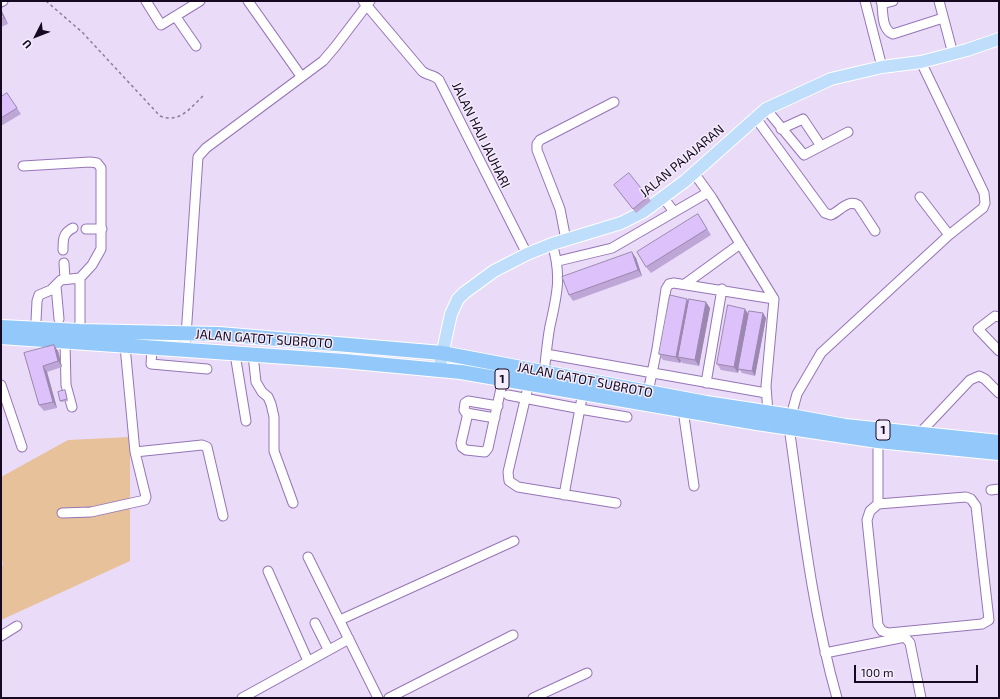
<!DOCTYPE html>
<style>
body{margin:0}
#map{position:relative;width:1000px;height:699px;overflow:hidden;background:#eadcf9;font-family:"Exo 2",sans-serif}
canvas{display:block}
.frame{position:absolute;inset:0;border:2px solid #150820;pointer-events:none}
.north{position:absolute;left:16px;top:16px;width:40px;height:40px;-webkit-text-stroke:3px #f4edfb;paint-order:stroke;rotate:228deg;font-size:11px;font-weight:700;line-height:16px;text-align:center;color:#150820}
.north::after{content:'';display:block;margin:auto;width:14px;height:18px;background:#150820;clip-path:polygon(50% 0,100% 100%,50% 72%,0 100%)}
.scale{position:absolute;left:854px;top:665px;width:124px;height:18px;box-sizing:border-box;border:2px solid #150820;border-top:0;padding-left:5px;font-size:12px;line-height:14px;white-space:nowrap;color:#150820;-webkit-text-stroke:3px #f4edfb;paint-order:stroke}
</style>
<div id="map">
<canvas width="1000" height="699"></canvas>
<div class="frame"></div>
<div class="north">U</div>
<div class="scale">100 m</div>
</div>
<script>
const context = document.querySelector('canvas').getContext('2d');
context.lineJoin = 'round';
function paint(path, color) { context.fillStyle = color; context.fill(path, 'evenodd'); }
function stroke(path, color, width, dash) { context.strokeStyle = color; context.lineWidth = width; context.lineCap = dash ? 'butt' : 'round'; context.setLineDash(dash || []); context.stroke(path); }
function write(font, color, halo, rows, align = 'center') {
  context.font = font + ' "Exo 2",sans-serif'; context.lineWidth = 3; context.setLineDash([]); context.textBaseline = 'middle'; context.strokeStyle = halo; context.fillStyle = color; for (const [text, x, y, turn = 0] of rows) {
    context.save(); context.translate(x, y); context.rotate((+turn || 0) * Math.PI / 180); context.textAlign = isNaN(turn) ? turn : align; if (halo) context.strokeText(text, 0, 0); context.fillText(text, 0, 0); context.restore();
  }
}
paint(new Path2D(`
 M130,437v124l-129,59v-54l2,-1 -2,-14v-74l67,-37z`), '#e7c19a');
const minor = new Path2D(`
 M146,1l15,24 39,-24
 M248,1l53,75
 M363,1l59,70c5,5 12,3 17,9l88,174
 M865,1l17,66
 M881,1l1,3 11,-3
 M939,1l14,53
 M1,2l2,-1
 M882,4c1,10 0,26 11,30l50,-16
 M176,17l20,29
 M766,109l38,46 44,-23
 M755,117l70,96 6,2c9,-4 17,-16 27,-10l17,26
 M781,129l22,-10 18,27
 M23,166l67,-4 7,1 4,5v81l-9,16 -12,13v53
 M694,173l18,25 62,101 -8,87 2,27
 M663,197l11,15
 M920,197l29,38
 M86,229h16
 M566,240l-6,-31 -23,-59v-6l3,-4 74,-38
 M63,250c0,-11 0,-17 10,-22
 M558,261l54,-13 95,-55
 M64,263l1,16
 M685,284l55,-40
 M56,286l3,33
 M999,317l-4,-1 -17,13 21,22
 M36,321l1,-20 2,-6 12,-5 10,-10 19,-2
 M65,342l1,43 6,22
 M125,346l10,106 67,-7 5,2 16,69
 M152,348l-1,16 56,5
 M185,351l13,-194 8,-9 117,-87 12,-14 35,-46
 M235,354l11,67
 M546,354l220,39
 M253,355l3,27 6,10 6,5 3,7 3,13v34l19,52
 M544,373c2,-16 3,-31 6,-47 7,-31 12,-51 2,-82
 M529,383l-21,89 1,9 9,6 98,16
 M706,383l16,-94
 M1,385l21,62
 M648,392l9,-43 9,-60 3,-5 5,-1 100,16
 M508,395l68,13
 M580,409l47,8
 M683,410l11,76
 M468,413l-7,30 1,4 4,3 19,2 3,-4 15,-69
 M791,416l6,-22 24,-41 128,-118 34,-27 2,-5 -1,-10 -63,-131
 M495,418l-29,-5 -2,-3 1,-7 3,-2 30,5
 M789,427c13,91 23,183 48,271
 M919,434l51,-54 9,-4 6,3 14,14
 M991,490l8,-1
 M564,495l19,-103
 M966,497l5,2 5,7 13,114 -7,4 -93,9 -7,-2 -4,-6 -11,-105 3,-9 8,-7z
 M878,504v-63
 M62,513l29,-1 54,-12 1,-3 -11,-45
 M308,557l70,141
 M268,571l40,90
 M340,620l174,-79
 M315,623l13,26
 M1,636l16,-10
 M825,653l80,-16 5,6 11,55
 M242,698l107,-59
 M389,698l124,-63
 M533,698l54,-25`);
const major = new Path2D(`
 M439,369l12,-55 7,-15 6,-6 30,-22 33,-17 25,-10 69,-21 22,-11 42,-31 81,-72 65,-30 51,-12 39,-5 46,-12 32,-11`);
const highway = new Path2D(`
 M1,327l79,4 139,3 223,19 264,50 85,13 54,10 154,16
 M1,337l343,24 117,11 296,51 121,18 121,12`);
stroke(minor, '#9674b6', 11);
stroke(major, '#fff', 14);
stroke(highway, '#fff', 16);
stroke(new Path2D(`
 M46,1l36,31 78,84c20,8 31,-9 45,-22`), '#8a7d97', 1.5, [3, 3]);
stroke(minor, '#fff', 9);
stroke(major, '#bedefc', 12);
stroke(highway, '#93c8fa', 14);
paint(new Path2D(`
 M1,10l7,14 -7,3z
 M7,93l14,21 -20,12v-29z
 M614,185l34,12 3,4 -15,12z
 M698,214l13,21 -60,38 -5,-6z
 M636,258l6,18 -69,25 -4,-6z
 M689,301l21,7 -11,58 -17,-3 -1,-2 -1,2 -17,-3 -4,-6z
 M763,313l3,5 -11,58 -13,-3 -3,-4 -1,4 -17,-3 -4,-6 32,-50z
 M58,351l4,16 -15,5 10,36 -13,3 -5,-6 -15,-52z
 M65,390l1,2 2,9 -7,1 -1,-1z`), '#bea6d7');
paint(new Path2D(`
 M1,10l1,1 6,13 -4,-6 -3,-6z
 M632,252l4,6 6,18 -4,-6z
 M687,299l4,6 -13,52 3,4 -1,2 -4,-6z
 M706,302l4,6 -11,58 -4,-6z
 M745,309l4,6 -11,58 -4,-6z
 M763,313l3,5 -11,58 -3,-5z
 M54,345l4,6 4,16 -4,-6z
 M43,366l4,6 10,36 -4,-6z`), '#9b87af');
const building = new Path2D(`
 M1,12l3,6 -3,1z
 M7,93l10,15 -16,10v-21z
 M629,173l19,24 -15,12 -19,-24z
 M698,214l9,15 -61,38 -9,-15z
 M632,252l6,18 -69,25 -7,-18z
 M670,295l17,4 -11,58 -17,-3z
 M689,299l17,3 -11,58 -17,-3z
 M728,305l17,4 -11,58 -17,-3z
 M749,311l14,2 -11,58 -14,-2z
 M54,345l4,16 -15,5 10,36 -14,3 -15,-52z
 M65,390l2,9 -7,2 -2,-9z`);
paint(building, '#ddc1fa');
stroke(building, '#9b87af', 1);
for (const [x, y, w] of [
 [502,379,14],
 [883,430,14]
]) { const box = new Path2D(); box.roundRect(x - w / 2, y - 10, w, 20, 3); context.fillStyle = '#f4edfb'; context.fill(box); stroke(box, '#150820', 1); }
write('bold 12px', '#150820', null, [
 ["1",502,379],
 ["1",883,430]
]);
write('13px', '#150820', '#f4edfb', [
 ["JALAN HAJI JAUHARI",481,135,64],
 ["JALAN PAJAJARAN",682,161,-40],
 ["JALAN GATOT SUBROTO",264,339,4],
 ["JALAN GATOT SUBROTO",585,380,11]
]);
</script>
